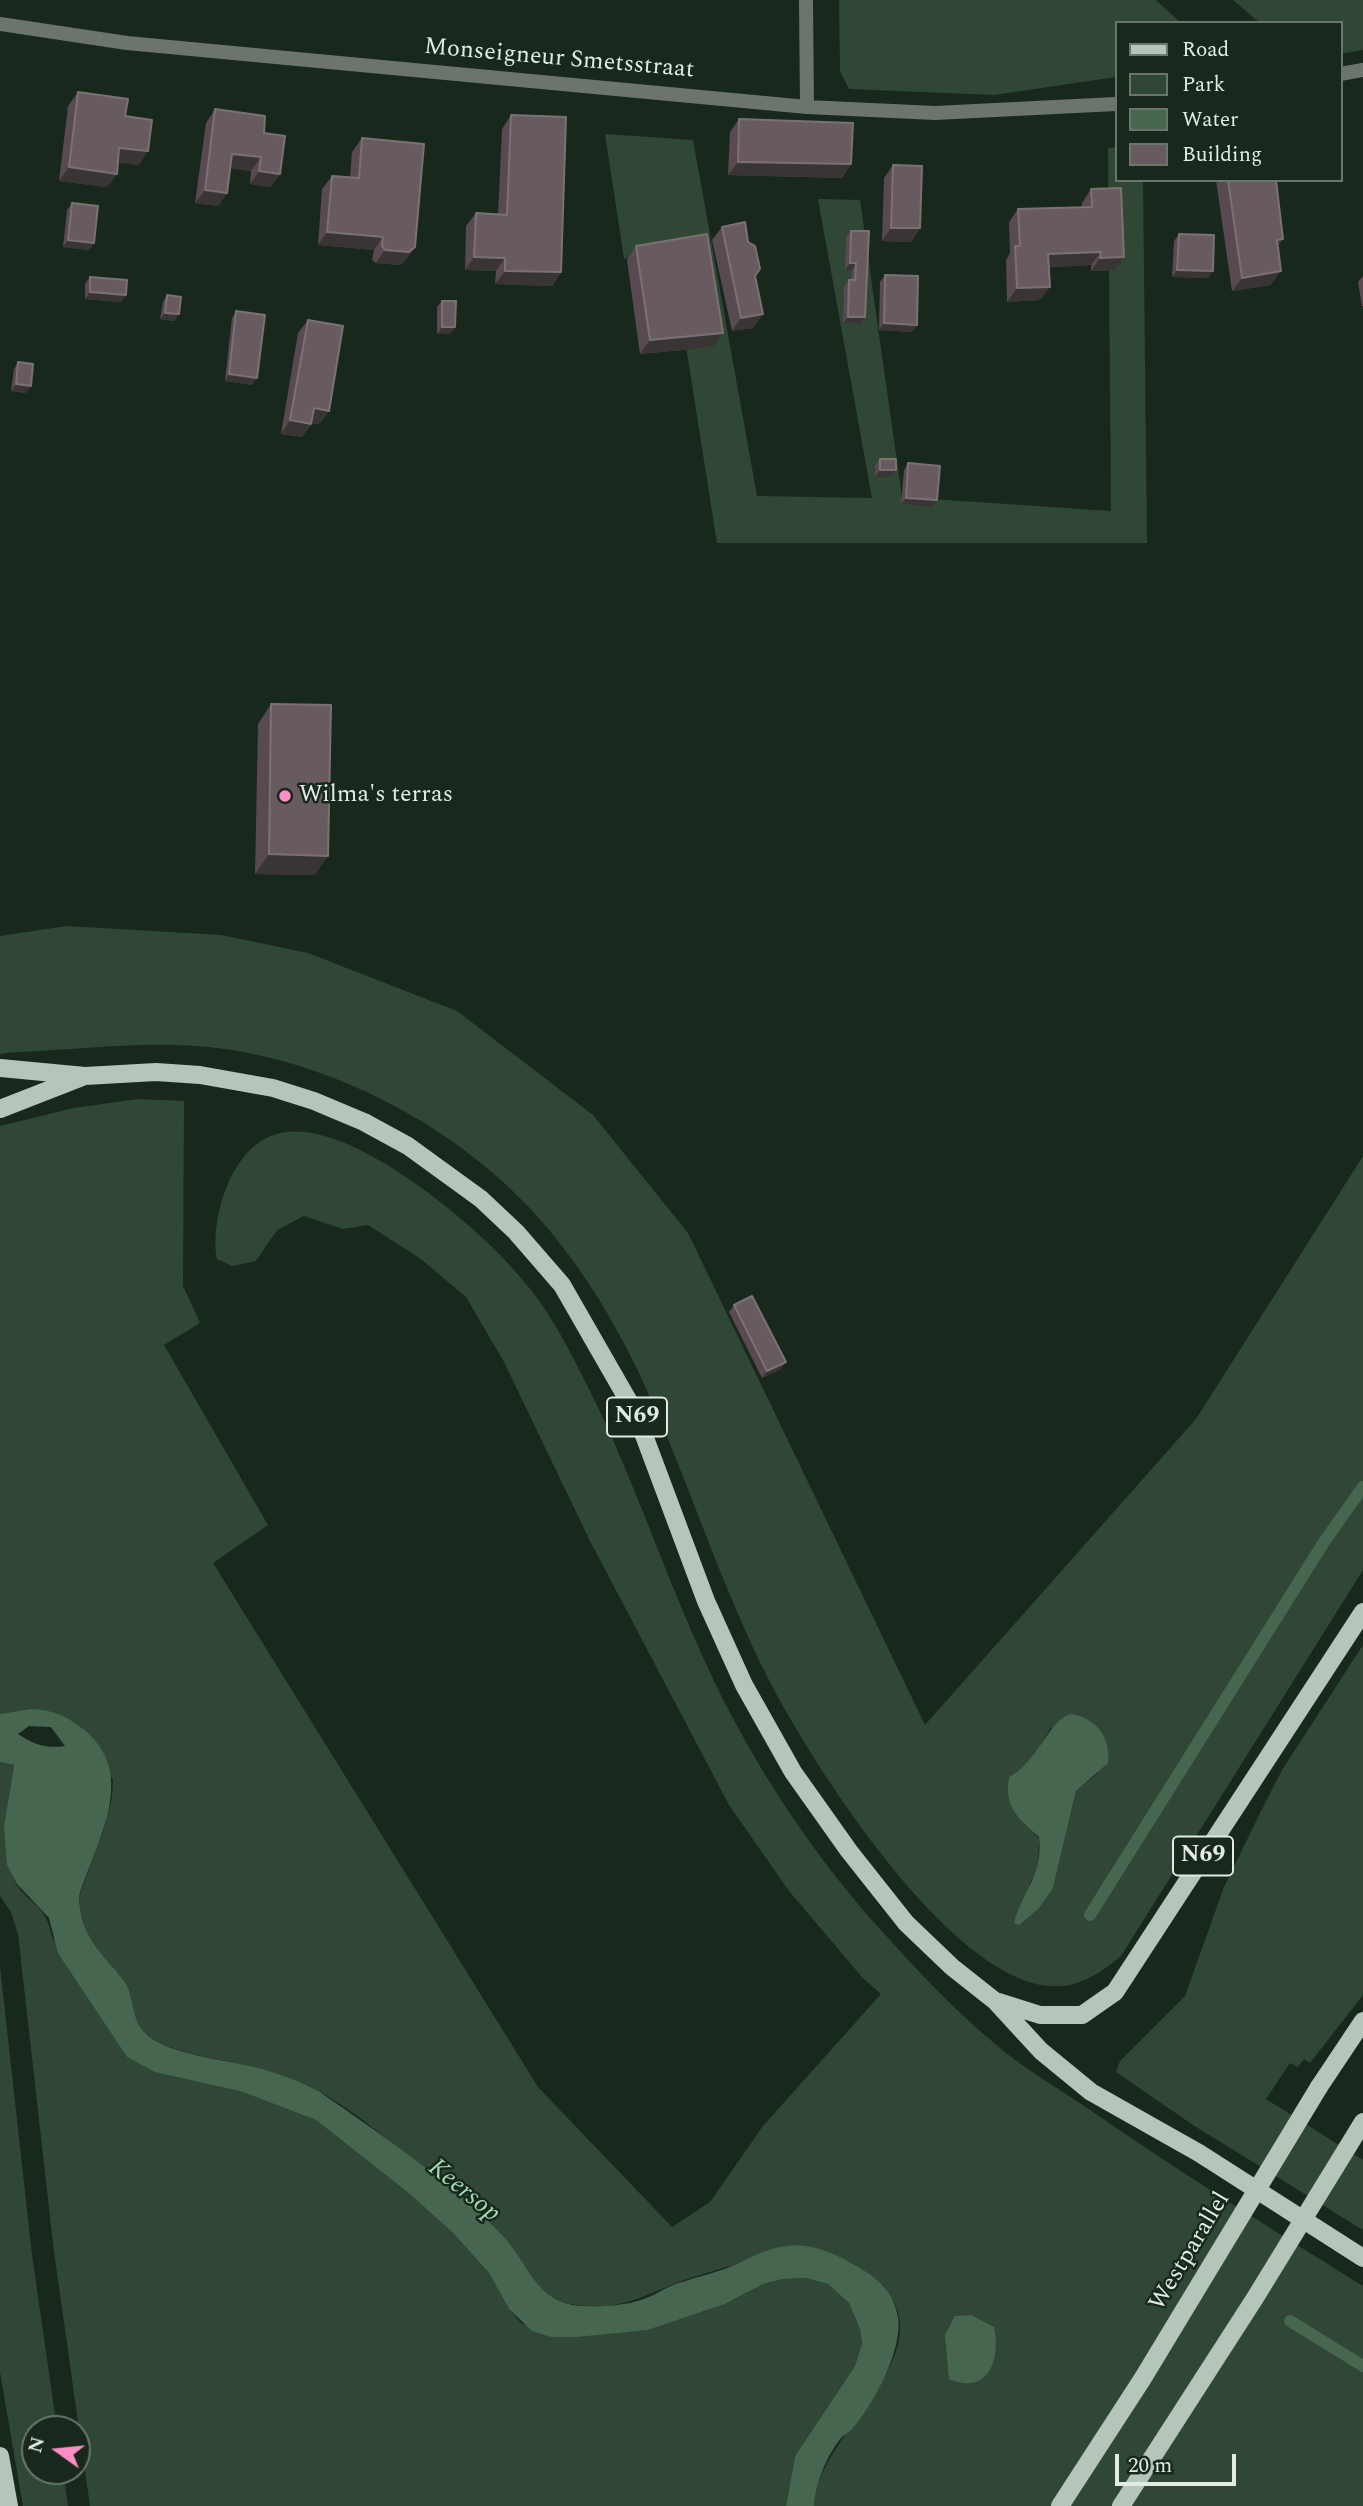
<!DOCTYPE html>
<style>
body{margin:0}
#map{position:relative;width:1363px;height:2506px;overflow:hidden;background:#19281d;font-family:Spectral,serif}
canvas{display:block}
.legend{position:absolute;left:1115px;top:21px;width:228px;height:161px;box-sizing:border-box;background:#19281d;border:2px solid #69766c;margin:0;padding:9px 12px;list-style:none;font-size:21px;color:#e1ebe3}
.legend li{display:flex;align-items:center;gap:14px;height:35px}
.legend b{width:35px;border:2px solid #69766c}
.north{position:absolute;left:21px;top:2415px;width:70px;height:70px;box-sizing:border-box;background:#19281d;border:2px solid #69766c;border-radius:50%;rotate:285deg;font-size:19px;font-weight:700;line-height:28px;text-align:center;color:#e1ebe3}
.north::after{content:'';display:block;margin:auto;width:24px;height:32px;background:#fb8fc4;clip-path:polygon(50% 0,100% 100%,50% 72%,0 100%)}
.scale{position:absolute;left:1115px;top:2454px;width:121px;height:32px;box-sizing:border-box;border:4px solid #e1ebe3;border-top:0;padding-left:9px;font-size:21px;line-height:24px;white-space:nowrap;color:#e1ebe3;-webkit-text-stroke:5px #19281d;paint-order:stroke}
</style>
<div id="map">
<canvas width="1363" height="2506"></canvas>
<ul class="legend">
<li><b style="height:9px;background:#b5c5b9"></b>Road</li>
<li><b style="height:19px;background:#304736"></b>Park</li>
<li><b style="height:19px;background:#46664f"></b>Water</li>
<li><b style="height:19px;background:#685b60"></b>Building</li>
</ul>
<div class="north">N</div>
<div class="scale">20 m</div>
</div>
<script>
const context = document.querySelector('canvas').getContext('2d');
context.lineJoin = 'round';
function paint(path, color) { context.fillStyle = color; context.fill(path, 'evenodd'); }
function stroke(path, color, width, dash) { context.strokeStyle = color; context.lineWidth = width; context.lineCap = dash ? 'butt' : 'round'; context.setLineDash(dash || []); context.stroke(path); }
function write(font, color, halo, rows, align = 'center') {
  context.font = font + ' Spectral,serif'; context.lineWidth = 5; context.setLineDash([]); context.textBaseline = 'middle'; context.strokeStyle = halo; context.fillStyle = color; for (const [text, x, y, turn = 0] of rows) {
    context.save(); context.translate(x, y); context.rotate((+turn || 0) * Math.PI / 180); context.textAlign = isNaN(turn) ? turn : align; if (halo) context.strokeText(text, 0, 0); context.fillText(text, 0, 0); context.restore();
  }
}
paint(new Path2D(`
 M839,0h317l25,23h-65v54l-122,18 -145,-6 -9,-18z
 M1233,0h130v50l-23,4v-31h-80z
 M605,134l88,6 64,356 115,2 -54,-299 42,1 42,297 209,14 -3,-363 8,-1v33h27l4,363h-430l-46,-292 -47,8z
 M67,926l154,9 87,18 149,58 136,104 95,118 237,492 271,-306 167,-263v414l-242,386c-17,14 -35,27 -57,30 -105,12 -252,-223 -294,-304 -52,-101 -84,-211 -133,-313 -30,-62 -66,-118 -113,-167 -77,-79 -189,-137 -299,-153 -56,-8 -113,-3 -170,1 -18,2 -38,1 -55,4v-118zM1051,1727l47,46 -22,18 -23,97 -24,-4 9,-13 1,-33c-21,-19 -36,-32 -30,-61l22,-15z
 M138,1099l46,2 -1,185 17,37 -36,22 104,180 -55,38 325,524 134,140 38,-25 53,-76 118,-132 -19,-17 -73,-86 -60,-86 -139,-264 -86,-179 -38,-65 -45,-38 -53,-34 -25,4 -39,-13 -27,14 -21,31 -24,5 -15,-7c-7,-39 13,-107 54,-123 37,-15 86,11 118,30 53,34 103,75 142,124 22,28 39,61 55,93 56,110 90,230 149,339 39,73 89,145 144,206 36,40 74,81 115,115 29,25 64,45 96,67 90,62 181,119 273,176v220h-549c1,-65 113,-138 80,-204 -6,-11 -24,-20 -34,-28 -20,-17 -40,-27 -68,-28 -14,-1 -33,10 -47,15 -22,8 -45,13 -66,21 -39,15 -59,29 -103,23 -42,-6 -48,-42 -74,-70 -19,-20 -41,-36 -62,-53 -34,-27 -85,-72 -122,-91 -19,-9 -43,-19 -64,-24 -32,-8 -84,-13 -108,-33 -16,-12 -12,-36 -21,-52 -4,-9 -16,-14 -22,-22 -15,-18 -23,-41 -24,-64l24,-64 9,-34 1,-19 -83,-70 -30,5v-588l74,-18z
 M1363,1645v350l-53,68 -6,-4 -6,8 -8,-4 -24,36 97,61v70l-170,-105 -77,-53 4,-11 65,-65 39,-109 38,-78 20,-39z
 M0,1762l14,3c-6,37 -14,84 2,119 16,23 30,21 36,53l75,120 113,34 76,29 95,75 43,39 35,39 20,36 12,14 30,14 97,-7 77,-26 38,-20 20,-5 23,-1 22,6 21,19 11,26 2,14 -7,23 -60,90 -9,50h-696l-36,-254 -36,-318 -7,-22 -11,-16z
 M0,1966l32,289 25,174h-22v42h28l5,35h-45l-23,-134z`), '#304736');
paint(new Path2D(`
 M30,1709c22,1 35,6 53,20 57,45 13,113 -4,167 1,39 20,55 43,82 13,15 8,40 22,54 20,22 82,28 111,35 23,6 44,14 65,25 57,40 136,93 183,144 26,28 33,67 78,70 23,1 46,0 68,-9 11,-5 21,-12 33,-15 17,-6 34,-9 50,-16 18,-8 35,-18 55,-20 24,-4 54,10 74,23 19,11 33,25 37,48 5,33 -24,86 -45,111 -3,4 -8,6 -12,10 -14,17 -26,46 -27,68h-28l9,-50 60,-90 7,-23 -2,-14 -11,-26 -21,-19 -22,-6 -23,1 -20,5 -38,20 -77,26 -72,7h-25l-19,-6 -23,-22 -20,-36 -35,-39 -43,-39 -95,-75 -76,-29 -85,-19 -28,-15 -69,-104 -9,-35 -32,-34 -10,-19 -3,-38 10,-62 -14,-3v-48zM29,1726l22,1 14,19c-18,3 -33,-2 -47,-12z
 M1071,1714c25,4 40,23 37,49l-32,28 -23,97 -14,20 -20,17 -5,-2c10,-36 29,-46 25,-86 -21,-18 -36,-31 -30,-60 31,-17 39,-57 62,-63z
 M971,2315l23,12c7,33 -6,69 -45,52l-4,-44 10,-19z`), '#46664f');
stroke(new Path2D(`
 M1090,1915l234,-373 39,-55
 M1290,2321l73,45`), '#46664f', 12);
stroke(new Path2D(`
 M806,0l1,107
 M0,24l127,19 680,64 128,6 181,-9
 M1340,74l23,-4`), '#6c746e', 14);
stroke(new Path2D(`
 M0,1068l85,8 71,-4 44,3 73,13 41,13 50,21 44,24 73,53 35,33 46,53 74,129 70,187 38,84 49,87 56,79 57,72 46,44 43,34 46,50 50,41 108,61 164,105
 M0,1109l82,-32
 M999,2002l41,13h42l33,-23 248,-380
 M1319,2087l44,-66
 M0,2456l9,50`), '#b5c5b9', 18);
stroke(new Path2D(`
 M1060,2506l83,-128 176,-291
 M1121,2506l134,-208 108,-176`), '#b5c5b9', 18);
paint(new Path2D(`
 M78,92l47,24 14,49 -21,-3 -1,12 -10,13 -48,-6 9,-75z
 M215,109l49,24 16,41 -10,13 -20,-3 1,-13 -21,-3 -3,25 -9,13 -23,-3 11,-80z
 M511,115l50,157 -9,14 -57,-2 1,-13 -31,-1 1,-44 10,-13 22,1 4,-85z
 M739,119l112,45 -9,14 -114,-3 2,-43z
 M362,138l53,109 -10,14 -5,4 -24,-2 -4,-3 2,-10 -56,-5 4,-56 10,-13 18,2 2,-26z
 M893,165l27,63 -9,14 -29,-1 2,-63z
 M1216,180h60l2,68 -7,37 -39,6z
 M1091,189l33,68 -9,13 -24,1v-6l-42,2 1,20 -10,13 -33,2 -1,-42 4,-7 -1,-31 9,-13 64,-2v-4z
 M72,203l22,40 -5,7 -26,-3 4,-37z
 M722,227l33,49 8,38 -10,14 -21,3 -20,-91z
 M851,231h18l-9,93 -17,-1 1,-36 5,-7h2l1,-10h-7l1,-33z
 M1179,234l29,44 -36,-1 2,-36z
 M636,246l87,87 -10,14 -73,7 -13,-94z
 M885,275l27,57 -33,-2 1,-48z
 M1363,276v30h-1l-4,-24z
 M90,277l36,18 -5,7 -36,-3v-15z
 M167,295l12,19 -5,7 -14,-2 3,-17z
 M442,301l13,26 -5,7h-13v-27z
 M236,311l16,74 -27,-4 7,-63z
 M308,320l21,91 -10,13 -7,-1 -10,14 -21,-3 17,-101z
 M18,362l8,31 -15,-2 3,-22z
 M880,459l16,11 -5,7h-16v-11z
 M908,463l29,37 -4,7 -32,-3 3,-34z
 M271,704l44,171 -60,-1 3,-150z
 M734,1305l47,64 -19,9 -33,-66z`), '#594950');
paint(new Path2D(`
 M119,148l29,3 -9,14 -29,-4z
 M232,154l29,3 -10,14 -29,-4z
 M738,162l113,2 -9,14 -114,-3z
 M69,167l48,7 -10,13 -48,-6z
 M259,171l21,3 -10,13 -20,-3z
 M205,190l22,3 -9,13 -23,-3z
 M891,228h29l-9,14 -29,-1z
 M327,232l56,5 -9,13 -56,-5z
 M1283,239l-9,14 3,-13z
 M68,240l26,3 -5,7 -26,-3z
 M415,247l-10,14 -5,4 -24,-2 9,-13z
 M1101,252l-10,13 -52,3 9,-14z
 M474,257l31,1 -9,13 -31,-1z
 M1124,257l-9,13 -24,1 9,-13z
 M850,263h6l-4,7h-7z
 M1177,270l36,1 -5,7 -36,-1z
 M505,271l56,1 -9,14 -57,-2z
 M1281,271l-10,14 -39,6 10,-13z
 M1050,287l-10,13 -33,2 10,-14z
 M90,292l36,3 -5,7 -36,-3z
 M165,313l14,1 -5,7 -14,-2z
 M763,314l-10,14 -21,3 9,-13z
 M848,317h17l-5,7 -17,-1z
 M884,323l33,2 -5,7 -33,-2z
 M442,327h13l-5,7h-13z
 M723,333l-10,14 -73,7 10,-14z
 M229,374l28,4 -5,7 -27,-4z
 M16,384l15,2 -5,7 -15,-2z
 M314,408l15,3 -10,13 -15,-2z
 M290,420l21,4 -9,13 -21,-3z
 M880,470h16l-5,7h-16z
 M906,498l31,2 -4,7 -32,-3z
 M269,854l59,2 -13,19 -60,-1z
 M786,1362l-5,7 -19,9 5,-7z`), '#393535');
const building = new Path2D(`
 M78,92l50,7 -3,17 27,4 -4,31 -29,-3 -2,26 -48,-7z
 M215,109l50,7 -1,17 21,3 -5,38 -21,-3 2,-14 -29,-3 -5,39 -22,-3z
 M511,115l55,2 -5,155 -56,-1v-13l-31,-1 2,-44 31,2z
 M739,119l114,4 -2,41 -113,-2z
 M362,138l62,6 -9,103 -6,5 -24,-2 -3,-4 1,-9 -56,-5 5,-56 27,2z
 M893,165l29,1 -2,62h-29z
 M1228,180h48l7,59 -6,1 4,31 -39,7z
 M1121,188l3,69 -24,1 1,-6 -53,2 2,33 -33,1 -2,-42h5l-2,-37 74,-2 -1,-18z
 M72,203l26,3 -4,37 -26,-3z
 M745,222l3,20 7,4 5,23 -5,7 8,38 -22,4 -19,-91z
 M851,231h18l-4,86h-17l1,-37h6l1,-17h-6z
 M707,234l16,99 -73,7 -14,-94z
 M1179,234l35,1 -1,36 -36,-1z
 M885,275l33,1 -1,49 -33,-2z
 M90,277l37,3 -1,15 -36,-3z
 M167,295l14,2 -2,17 -14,-1z
 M442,301h14l-1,26h-13z
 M236,311l29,4 -8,63 -28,-4z
 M308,320l35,6 -14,85 -15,-3 -3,16 -21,-4z
 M18,362l15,2 -2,22 -15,-2z
 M880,459h16v11h-16z
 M908,463l32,3 -3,34 -31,-2z
 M271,704l60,1 -3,151 -59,-2z
 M752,1296l34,66 -19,9 -33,-66z`);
paint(building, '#685b60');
stroke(building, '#7b7174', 2);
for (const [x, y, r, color] of [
 [285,796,7,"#fb8fc4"]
]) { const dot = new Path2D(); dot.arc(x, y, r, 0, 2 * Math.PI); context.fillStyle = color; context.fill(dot); stroke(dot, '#19281d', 2.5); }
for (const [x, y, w] of [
 [637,1417,60],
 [1203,1856,60]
]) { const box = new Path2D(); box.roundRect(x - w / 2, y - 19.5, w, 39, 5); context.fillStyle = '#19281d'; context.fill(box); stroke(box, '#e1ebe3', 2); }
write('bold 23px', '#e1ebe3', null, [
 ["N69",637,1417],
 ["N69",1203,1856]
]);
write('24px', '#e1ebe3', '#19281d', [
 ["Monseigneur Smetsstraat",559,60,5],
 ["Westparallel",1191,2252,-59]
]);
write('24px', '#e1ebe3', '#19281d', [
 ["Wilma's terras",299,796]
], 'left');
write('italic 26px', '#a2dcb1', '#19281d', [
 ["Keersop",463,2192,39]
]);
</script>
